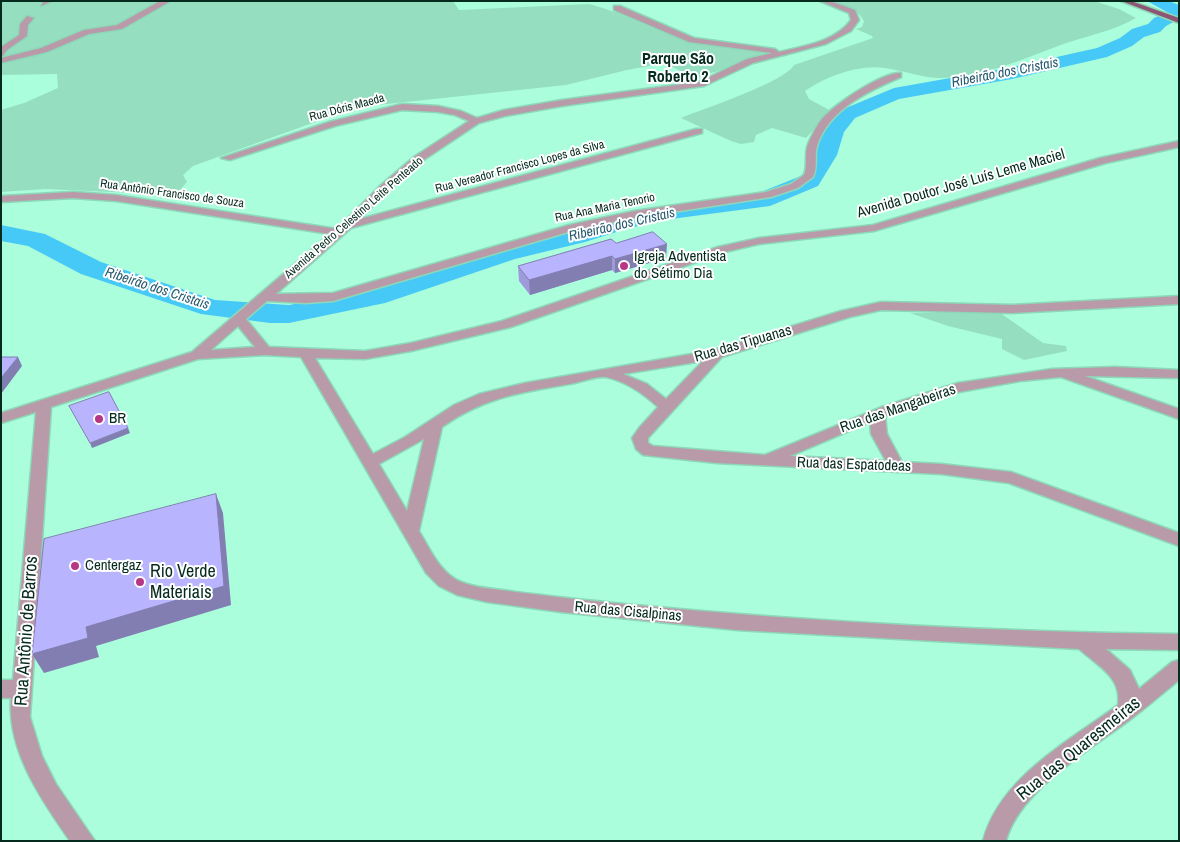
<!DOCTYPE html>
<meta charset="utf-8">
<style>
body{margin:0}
#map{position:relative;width:1180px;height:842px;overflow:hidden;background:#aafedb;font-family:"Archivo Narrow",sans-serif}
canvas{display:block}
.frame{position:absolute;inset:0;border:2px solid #052a1e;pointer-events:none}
</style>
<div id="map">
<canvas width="1180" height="842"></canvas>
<div class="frame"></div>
</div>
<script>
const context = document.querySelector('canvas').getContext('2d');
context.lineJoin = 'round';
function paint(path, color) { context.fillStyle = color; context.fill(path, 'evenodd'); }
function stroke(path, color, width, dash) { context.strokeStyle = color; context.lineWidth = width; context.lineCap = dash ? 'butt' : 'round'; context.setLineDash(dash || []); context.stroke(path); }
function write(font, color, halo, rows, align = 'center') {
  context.font = font + ' "Archivo Narrow",sans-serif'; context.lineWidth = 4; context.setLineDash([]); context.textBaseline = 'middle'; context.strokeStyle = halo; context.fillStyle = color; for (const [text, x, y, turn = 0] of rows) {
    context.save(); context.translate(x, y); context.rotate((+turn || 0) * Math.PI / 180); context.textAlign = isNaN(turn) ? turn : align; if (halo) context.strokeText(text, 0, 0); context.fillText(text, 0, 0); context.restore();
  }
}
paint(new Path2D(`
 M1,1h452l6,9 130,-6c35,9 67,28 101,38 24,7 59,1 80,12l-74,24 -28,-13 -8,-1 -33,6 -61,15 -189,20 -34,7 -150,54 -10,9 4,7 -8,9 -21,3 -113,-5 -44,3v-82l23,-7 34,-15 -1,-14 -56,1z
 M830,1h264l25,8 17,9c-24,14 -52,18 -78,28 -38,14 -77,32 -118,32 -18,0 -38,-8 -56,-10 -25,-4 -59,9 -79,23l4,8 22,12 -25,27 -34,-10 -16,7 -2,7 -13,2 -10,-3 -50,-23c22,-9 104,-36 113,-53l79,-27 -1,-2 -16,-7 6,-2 2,-6 -5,-7z
 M999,312l44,31 23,3 1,5 -43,9 -22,-11v-10l-54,-13 -38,-13z`), '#95dfc0');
paint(new Path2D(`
 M1147,1h22l10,4v14l-13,7 -6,6 -16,5 -12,9 -25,11 -95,22 -113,20 -44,19 -11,14 -7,23 -19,31 -48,20 -99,13 -42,9 -44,14 -70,17 -130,44 -96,20h-19l-69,-9 -120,-40 -53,-28 -27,-5v-16l44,9 56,28 114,38 74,5 80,-15 129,-43 71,-16 54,-17 48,-9 85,-11 45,-18 14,-21 8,-24 18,-21 53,-22 118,-21 85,-19 23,-10 12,-9 16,-5 6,-6 13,-6z`), '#47c9f8');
const minor = new Path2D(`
 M44,1h9l-12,5z
 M160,1h11l-49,28 -33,5 -42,18 -46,11v-5l40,-10 43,-18 33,-5z
 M820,1h10l25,9 4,10 -8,11 -25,13 -73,19 -49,23 -142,20 -57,10 -26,7 -57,38 -34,29 -28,29 336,-90h6v4l-351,95 -75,66 57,-1 236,-68 65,-14 132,-19 25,-8 13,-9c4,-10 0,-21 4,-31 3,-7 8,-17 13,-24 11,-14 62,-49 80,-47v4c-33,14 -73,33 -84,69 -3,10 1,21 -4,31l-15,11 -27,9 -137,21 -59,12 -242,71 -27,2 -39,-2 -21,18 23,28 96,4 46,-8 91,-22 216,-74 41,-9 114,-13 227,-67 79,-17v6l-73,16 -232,68 -115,13 -34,8 -214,75 -100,24 -46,8 -50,-1 58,96 32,-17 49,-32 25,-11 46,-11 190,-33 126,-39 40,-9 131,3 167,-9v8l-167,9 -131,-3 -31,7 -128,40 -74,81v5l5,3 112,9 117,-48 76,-24 94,-14 63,-2 64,3v8l-94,-2 94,33v10l-118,-42 -41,4 -61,11 -74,24 2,18 15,28 39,2 70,8 168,61v13l-170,-63 -68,-9 -224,-11 -74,-8 -7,-6 -4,-11 7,-10 19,-21c-14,-13 -33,-26 -52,-30 -9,-1 -23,4 -31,6 -51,9 -89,13 -133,44l-23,104c11,18 21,42 42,51 17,7 37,7 55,10 39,5 78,9 118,13 181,17 363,27 545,29v16l-73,-1 24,21 9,19 33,-27 7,-2v20c-16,13 -32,27 -48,39 -40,30 -112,72 -125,122h-23c17,-64 85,-99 135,-136 4,-28 -20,-39 -39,-56l-342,-19 -176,-18 -74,-10 -30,-7 -18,-9 -13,-13 -125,-216 -36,-2 -67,4 -147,48 -21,310 12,39 14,28 39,57h-25c-29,-42 -63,-90 -59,-143h-10v-18h12l23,-268 -35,11v-10l191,-61 138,-118 -214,-33 -43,-3 -72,4v-6l72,-4 43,3 221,34 43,-43 34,-29 55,-36 -14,-6 -17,-3 -36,-2 -67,16 -105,34 -9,-2 108,-36 73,-18 36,2 23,5 16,7 27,-8 58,-10 137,-18 48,-23 25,-6 -83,-11 -75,-32v-4h6l74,32 81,11 4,3c25,-6 56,-10 72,-32l-2,-7zM238,326l17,21 -44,3zM703,361l-37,38 -19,-15 -24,-10zM870,422l1,12 15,27 -96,-5zM424,439l-17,72 -28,-47z
 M27,16l7,2 -6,7 -1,11 -20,14 -6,8v-11l18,-12 1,-11z`);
const major = new Path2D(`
 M1121,1h10l48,17v5z`);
stroke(minor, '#8cd8b9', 3);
stroke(major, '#8cd8b9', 3);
paint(minor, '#b99aa9');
paint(major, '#8d5774');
paint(new Path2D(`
 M616,243l50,15 -51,15 -3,-3 -82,25 -11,-14 -1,-15z`), '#9f9bda');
paint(new Path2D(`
 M667,244l-1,14 -51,15v-14z
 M612,256v14l-82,25 -1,-15z
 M18,357l4,9 -21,28v-16z
 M128,428l2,5 -38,15 -2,-5z
 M216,494l7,19 8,92 -135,41 3,11 -55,16 -12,-19 54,-27z`), '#827eb2');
const building = new Path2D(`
 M653,232l14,12 -52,15 -3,-3 -83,24 -11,-14 93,-27 5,4z
 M1,357h17l-17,21z
 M109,392l19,36 -38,15 -21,-37z
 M216,494l8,92 -138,41 2,11 -56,16 12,-115z`);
paint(building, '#b9b4fe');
stroke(building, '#827eb2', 1);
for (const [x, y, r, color] of [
 [624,266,5,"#b53785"],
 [99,419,5,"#b53785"],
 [75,566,5,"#b53785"],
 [140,582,5,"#b53785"]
]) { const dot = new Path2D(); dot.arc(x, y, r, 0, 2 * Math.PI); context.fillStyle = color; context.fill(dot); stroke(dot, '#fff', 2); }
write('12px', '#052a1e', '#fff', [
 ["Rua Dóris Maeda",347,108,-15],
 ["Rua Vereador Francisco Lopes da Silva",520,167,-15],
 ["Rua Antônio Francisco de Souza",172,194,8],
 ["Rua Ana Maria Tenorio",605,208,-12],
 ["Avenida Pedro Celestino Leite Penteado",354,218,-41]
]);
write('italic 14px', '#265a6e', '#fff', [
 ["Ribeirão dos Cristais",1005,73,-11],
 ["Ribeirão dos Cristais",622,225,-13],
 ["Ribeirão dos Cristais",157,289,18]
]);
write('15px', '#052a1e', '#fff', [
 ["Avenida Doutor José Luís Leme Maciel",961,184,-16],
 ["Rua das Tipuanas",743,344,-16],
 ["Rua das Mangabeiras",898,409,-19],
 ["Rua das Espatodeas",854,465,2],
 ["Rua das Cisalpinas",628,612,5]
]);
write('15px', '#052a1e', '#fff', [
 ["Igreja Adventista",634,257],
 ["do Sétimo Dia",634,274],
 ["BR",109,419],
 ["Centergaz",85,566]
], 'left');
write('bold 16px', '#052a1e', '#fff', [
 ["Parque São",678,60],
 ["Roberto 2",678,78]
]);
write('18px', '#052a1e', '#fff', [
 ["Rio Verde",150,572],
 ["Materiais",150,593]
], 'left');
write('18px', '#052a1e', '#fff', [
 ["Rua Antônio de Barros",27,631,-86],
 ["Rua das Quaresmeiras",1079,749,-39]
]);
</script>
